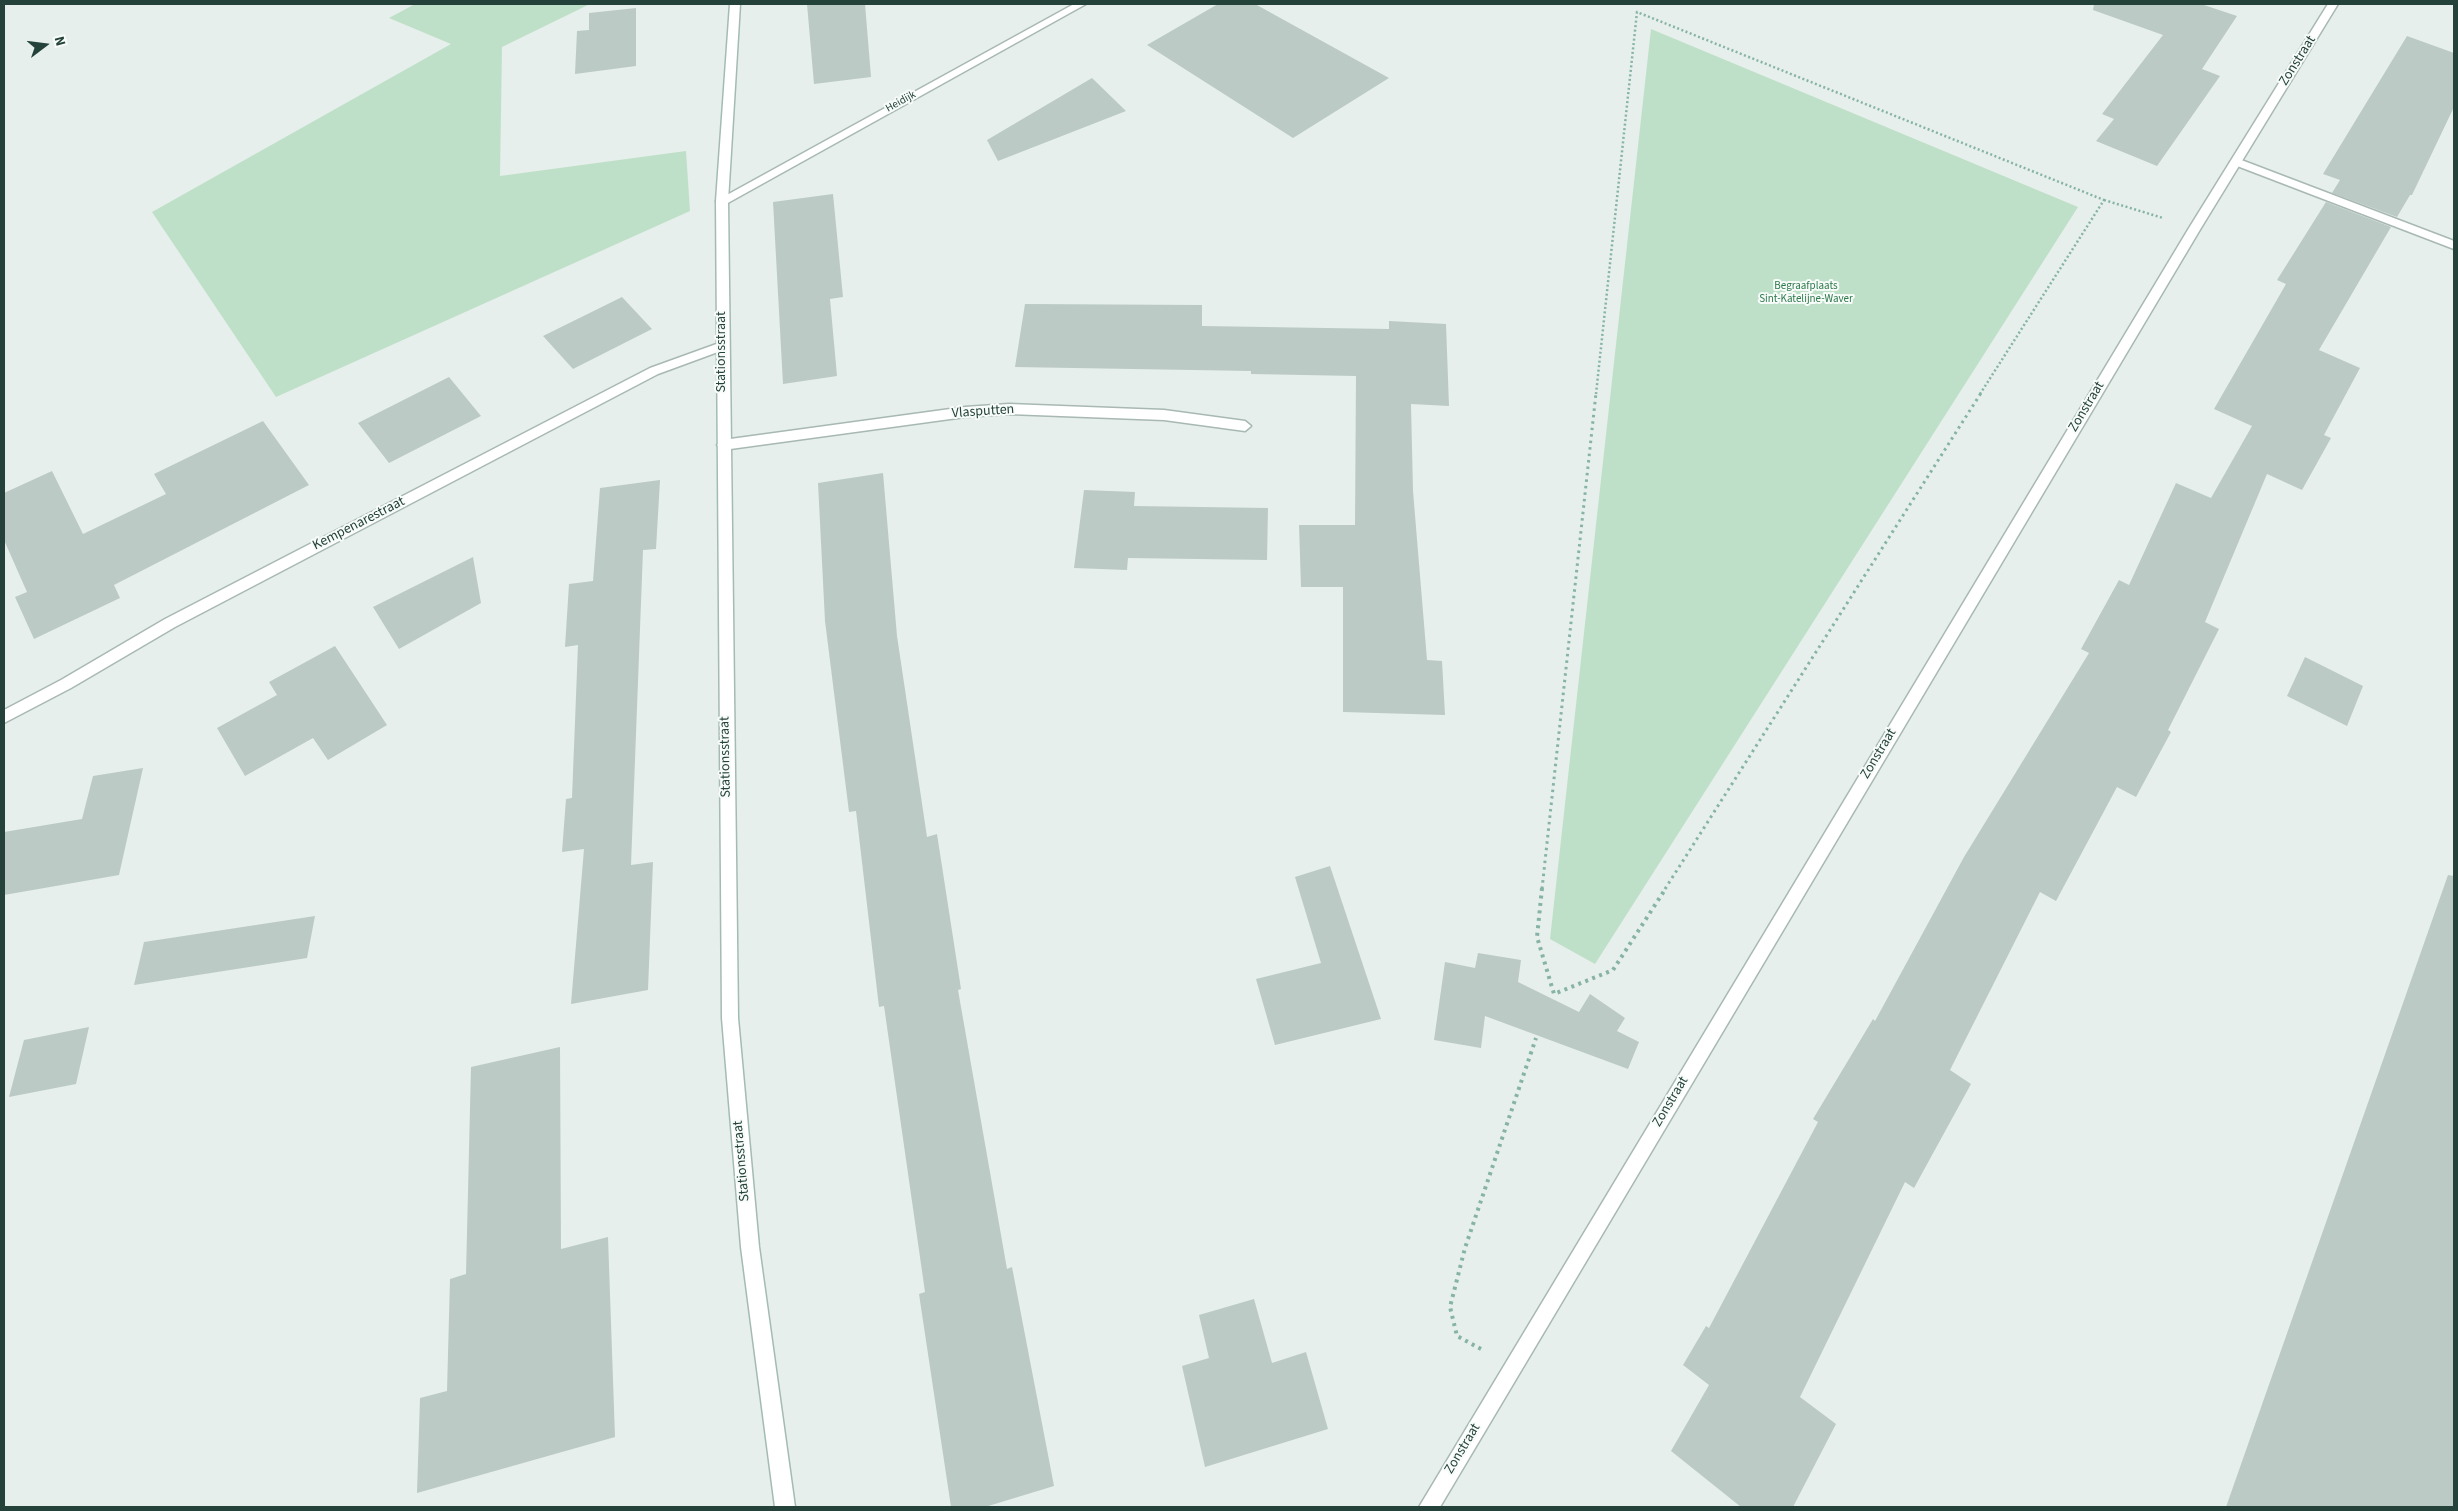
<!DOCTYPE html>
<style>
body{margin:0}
#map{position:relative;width:2458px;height:1511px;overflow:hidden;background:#e6efeb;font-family:"Source Sans 3",sans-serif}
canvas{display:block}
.frame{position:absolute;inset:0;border:5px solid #24423a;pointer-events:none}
.north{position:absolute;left:20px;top:20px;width:50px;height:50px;-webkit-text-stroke:4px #f7fbf9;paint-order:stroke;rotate:75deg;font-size:14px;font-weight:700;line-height:20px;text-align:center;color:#24423a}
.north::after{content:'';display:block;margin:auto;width:18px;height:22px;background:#24423a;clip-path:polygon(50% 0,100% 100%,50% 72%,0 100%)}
</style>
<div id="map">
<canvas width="2458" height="1511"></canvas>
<div class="frame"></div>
<div class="north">N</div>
</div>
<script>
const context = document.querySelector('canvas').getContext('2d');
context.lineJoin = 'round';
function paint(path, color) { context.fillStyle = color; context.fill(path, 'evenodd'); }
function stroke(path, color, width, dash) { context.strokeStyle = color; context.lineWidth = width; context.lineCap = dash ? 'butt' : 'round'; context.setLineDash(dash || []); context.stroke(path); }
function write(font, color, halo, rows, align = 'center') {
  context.font = font + ' "Source Sans 3",sans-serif'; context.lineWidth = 4; context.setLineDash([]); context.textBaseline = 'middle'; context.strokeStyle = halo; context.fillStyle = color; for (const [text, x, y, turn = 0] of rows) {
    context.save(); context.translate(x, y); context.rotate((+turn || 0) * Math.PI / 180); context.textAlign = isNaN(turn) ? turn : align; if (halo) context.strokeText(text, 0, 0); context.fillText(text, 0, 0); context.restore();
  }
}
paint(new Path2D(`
 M415,4h175l-88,43 -2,129 186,-25 4,60 -414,186 -124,-185 299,-168 -62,-26z
 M1651,29l427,178 -483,757 -45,-25z`), '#bfe0c8');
paint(new Path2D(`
 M807,4h58l6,73 -57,7z
 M1218,4h37l134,74 -96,60 -146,-93z
 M2094,4h107l36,12 -35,53 18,7 -63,90 -61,-25 18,-22 -12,-5 61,-79 -70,-25z
 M636,8v58l-61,8 2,-43 12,-1v-17z
 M2407,36l47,17v54l-42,88h-2l-13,22 -65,-24 8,-13 -17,-6z
 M1092,78l34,33 -128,50 -11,-21z
 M833,194l10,103 -13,2 7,77 -54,8 -10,-182z
 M2326,202l65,25 -72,123 41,18 -36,67 7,3 -29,52 -35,-16 -62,148 14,7 -51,101 3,2 -35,65 -19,-10 -61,114 -16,-9 -90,178 21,14 -57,104 -9,-6 -105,215 36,27 -43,83h-52l-70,-56 38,-66 -26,-20 23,-39 3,2 109,-206 -5,-3 60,-100 2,2 89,-164 125,-204 -8,-4 38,-69 10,5 47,-102 35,15 41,-72 -38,-17 72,-125 -9,-4z
 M622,297l30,32 -79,40 -30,-33z
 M1025,304l177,1v21l187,3v-8l57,3 3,82 -38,-2 2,87 14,169 15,1 3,54 -102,-3v-125h-42l-2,-62h56l1,-149 -105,-2v-3l-236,-4z
 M449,377l32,39 -92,47 -31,-40z
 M263,421l46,64 -195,100 6,13 -86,41 -19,-42 12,-5 -23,-52v-47l48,-22 31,63 83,-40 -12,-20z
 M883,473l14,163 30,201 10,-3 24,155 -3,1 49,279 5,-2 42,219 -69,21h-34l-32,-213 6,-2 -41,-286 -5,1 -23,-196 -7,1 -24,-191 -7,-138z
 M660,480l-4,69 -13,1 -12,315 22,-3 -5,128 -77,14 13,-155 -22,3 4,-53 6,-1 6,-153 -13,2 4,-63 24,-3 7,-93z
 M1084,490l51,2 -1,14 134,2 -1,52 -139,-2 -1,12 -53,-2z
 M473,557l8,46 -82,46 -26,-42z
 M335,646l52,79 -59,35 -15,-22 -68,38 -28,-48 60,-33 -8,-13z
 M2305,657l58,29 -16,40 -60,-30z
 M143,768l-24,107 -115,20v-63l78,-13 11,-43z
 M1330,866l51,153 -106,26 -19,-66 65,-16 -26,-86z
 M2448,875l6,1v631h-228z
 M315,916l-8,42 -173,27 10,-43z
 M1478,953l43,7 -3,22 61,30 11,-18 35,24 -8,13 22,11 -11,27 -143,-53 -4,32 -47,-8 11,-78 30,6z
 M89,1027l-13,57 -67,13 15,-57z
 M560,1047l1,202 47,-12 7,200 -198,56 3,-95 27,-7 3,-112 16,-5 5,-207z
 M1254,1299l18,64 34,-11 22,77 -123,38 -23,-101 27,-8 -10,-43z`), '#bbcac4');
const lane = new Path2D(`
 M2236,158l218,83v8l-222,-85 -2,-2z`);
const street = new Path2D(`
 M1074,4h12l-360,200 -4,1 -6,-4z
 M2328,4h10l-137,224 -761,1279h-21l770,-1279z
 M722,342l4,1 2,3 -2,3 -68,25 -483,253 -104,61 -67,35v-13l57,-30 104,-61 485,-251z
 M1009,404l155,6 81,11 6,5 -6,5 -81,-11 -155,-6 -44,3 -242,33 -6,-5 6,-5 242,-33z`);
const secondary = new Path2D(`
 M730,4h10l-12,197 10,817 21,229 36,260h-20l-34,-260 -19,-229 -6,-817z`);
stroke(lane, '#a8b8b2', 3);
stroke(street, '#a8b8b2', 3);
stroke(secondary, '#a4bbb3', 3);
stroke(new Path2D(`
 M2104,200l59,18
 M1596,394l41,-382 467,188 -124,194`), '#86b3a5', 2.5, [2, 2.5]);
stroke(new Path2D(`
 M1542,889l54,-496
 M1665,889l316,-496`), '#86b3a5', 3, [2.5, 4]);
stroke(new Path2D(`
 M1542,888l-5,49 17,57 59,-24 53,-82
 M1481,1349l-24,-13 -7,-29 15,-59 71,-210`), '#86b3a5', 4, [3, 4.5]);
paint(lane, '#fff');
paint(street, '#fff');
paint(secondary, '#fff');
write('11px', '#24423a', '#f7fbf9', [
 ["Heidijk",901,102,-29]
]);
write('11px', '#2d7a4b', '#f7fbf9', [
 ["Begraafplaats",1806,287],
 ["Sint-Katelijne-Waver",1806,300]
]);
write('14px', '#24423a', '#f7fbf9', [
 ["Zonstraat",2298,61,-58],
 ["Stationsstraat",722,352,-90],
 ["Zonstraat",2087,407,-59],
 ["Vlasputten",983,412,-4],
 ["Kempenarestraat",359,524,-27],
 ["Zonstraat",1879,754,-59],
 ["Stationsstraat",726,757,-91],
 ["Zonstraat",1671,1102,-59],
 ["Stationsstraat",742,1161,-95],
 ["Zonstraat",1463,1449,-59]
]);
</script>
